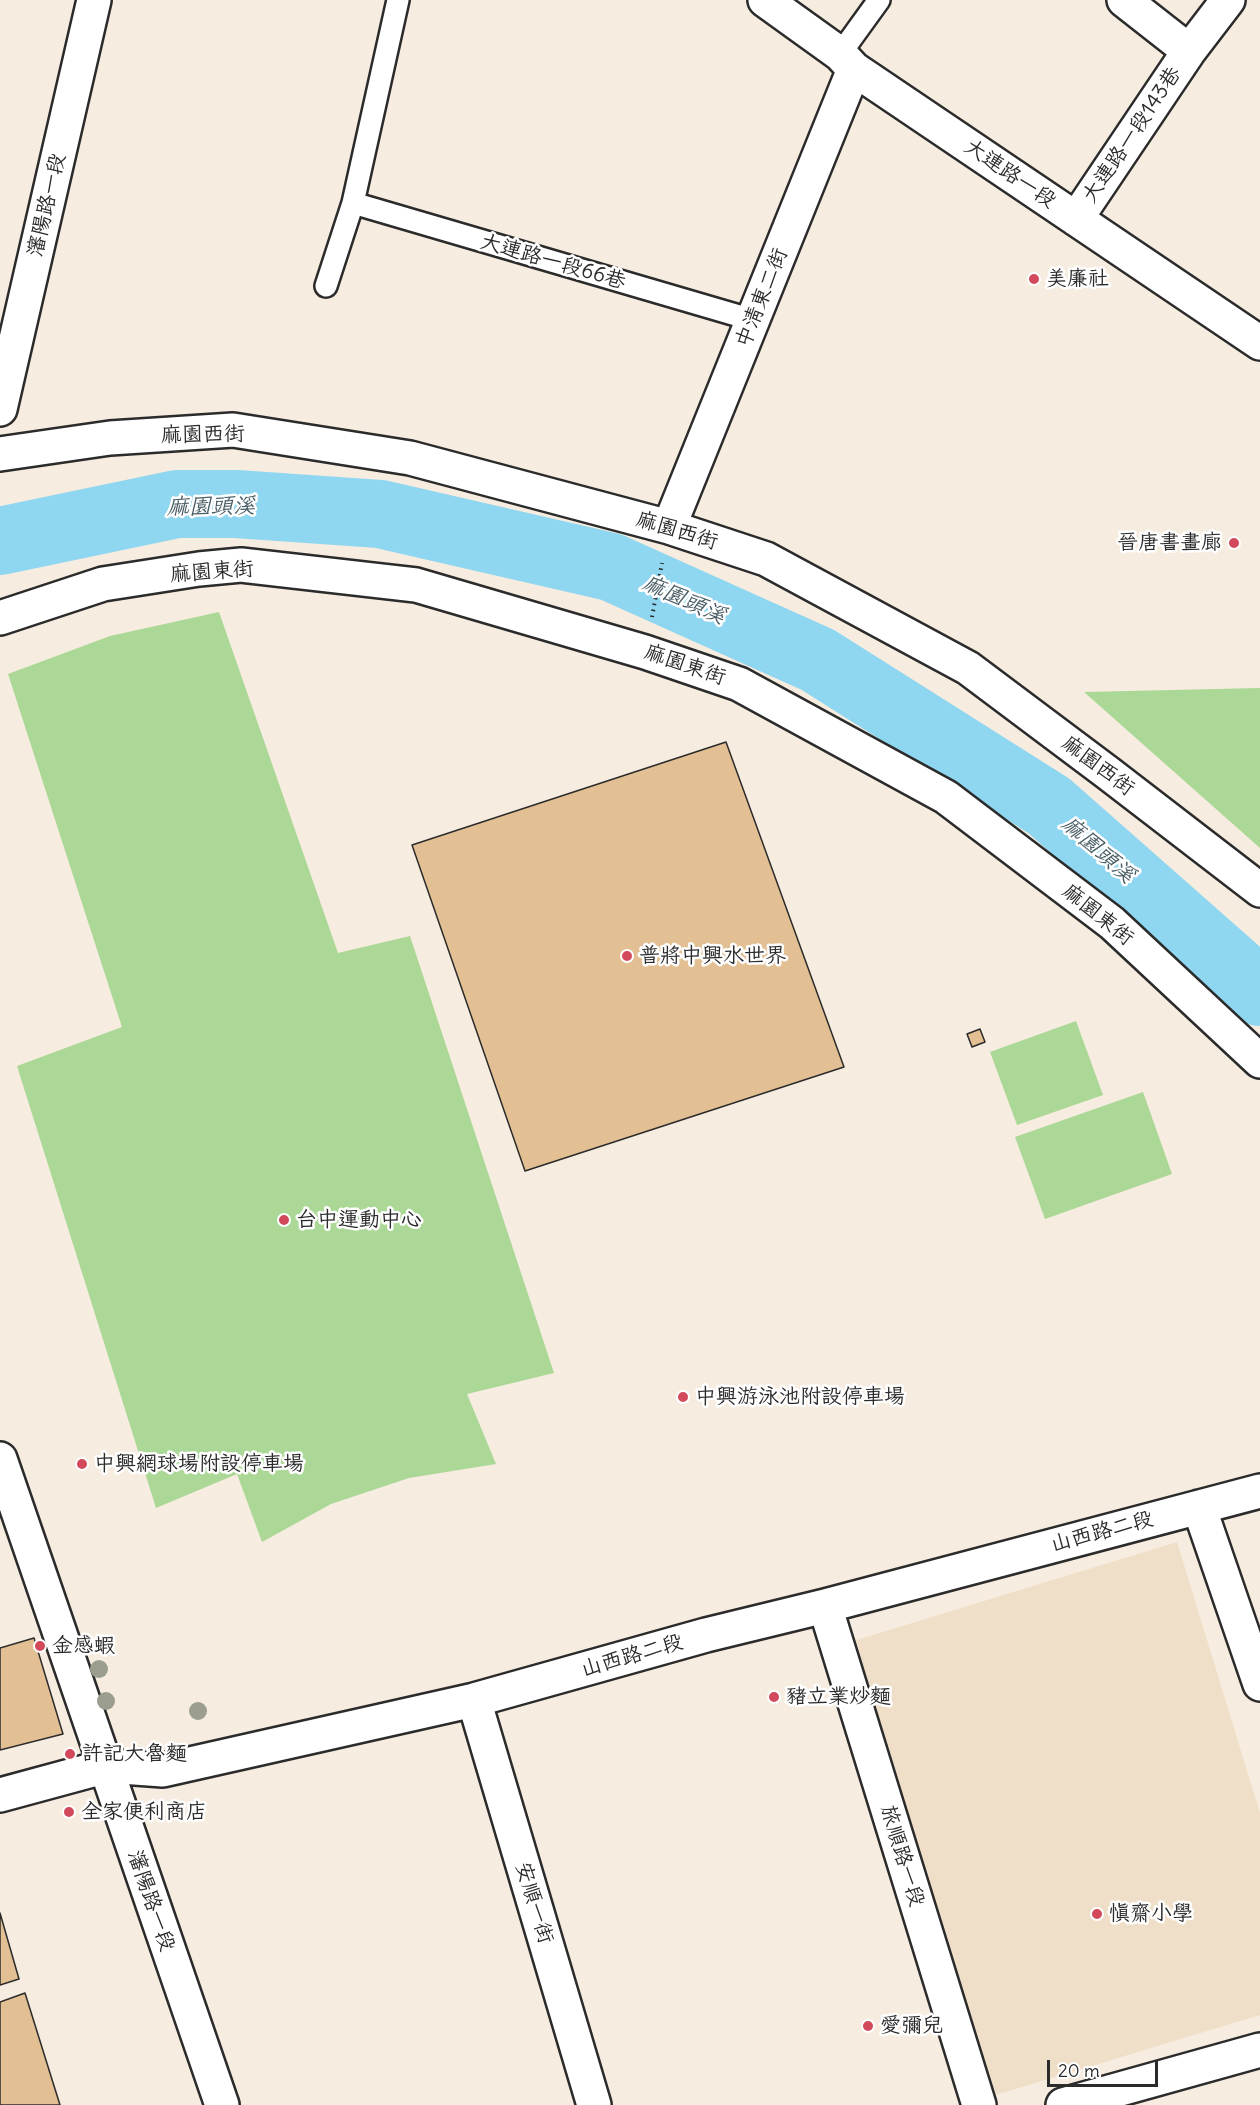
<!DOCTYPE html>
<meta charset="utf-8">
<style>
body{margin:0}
#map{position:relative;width:1260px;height:2105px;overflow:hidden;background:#f6ecdf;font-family:Delius,sans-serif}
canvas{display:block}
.scale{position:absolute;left:1047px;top:2060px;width:111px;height:27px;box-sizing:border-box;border:3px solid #2b2b2b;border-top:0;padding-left:8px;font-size:18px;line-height:21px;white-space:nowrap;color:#2b2b2b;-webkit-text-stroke:4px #fff;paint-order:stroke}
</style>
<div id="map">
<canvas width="1260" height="2105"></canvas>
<div class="scale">20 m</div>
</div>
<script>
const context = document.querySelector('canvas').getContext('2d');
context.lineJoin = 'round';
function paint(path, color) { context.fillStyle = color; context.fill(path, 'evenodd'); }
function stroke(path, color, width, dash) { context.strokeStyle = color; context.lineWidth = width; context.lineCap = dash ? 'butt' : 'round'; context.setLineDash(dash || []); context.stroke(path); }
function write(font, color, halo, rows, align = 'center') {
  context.font = font + ' Delius,"LXGW WenKai TC",sans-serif'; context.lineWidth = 5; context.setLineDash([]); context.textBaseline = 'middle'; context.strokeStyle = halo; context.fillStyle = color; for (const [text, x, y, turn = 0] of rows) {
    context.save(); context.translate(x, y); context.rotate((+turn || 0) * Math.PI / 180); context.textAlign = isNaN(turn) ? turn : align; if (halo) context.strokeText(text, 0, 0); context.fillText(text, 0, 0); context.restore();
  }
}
paint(new Path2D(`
 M1177,1542l83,271v202l-271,82 -139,-455z`), '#f0dfc8');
paint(new Path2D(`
 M219,612l119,341 72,-17 144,437 -87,21 29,70 -87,14 -78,26 -69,38 -25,-68 -81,34 -139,-442 105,-39 -114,-353 102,-38z
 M1260,688v160l-176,-156z
 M1076,1021l27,74 -86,30 -27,-73z
 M1143,1092l29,82 -127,45 -30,-82z`), '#abd896');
stroke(new Path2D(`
 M0,541l177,-37h59l144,10 231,53 207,93 231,146 211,186`), '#8fd6f1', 68);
const building = new Path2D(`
 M726,742l118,325 -319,104 -113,-326z
 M980,1029l5,13 -13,5 -5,-13z
 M34,1638l29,96 -63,16v-102z
 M0,1913l19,66 -19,6z
 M25,1993l35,112h-60v-103z`);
paint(building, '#e2c094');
stroke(building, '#2b2b2b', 1.5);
const service = new Path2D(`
 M398,0l-45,203 400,117
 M840,54l39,-54
 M326,286l27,-83`);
const minor = new Path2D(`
 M765,0l75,54 14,15 406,274
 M1124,0l65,51
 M1076,219l113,-168 39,-51
 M0,409l94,-409
 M0,454l110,-16 123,-8 177,28 259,69 97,32 202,109 140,105 152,117
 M669,527l185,-458
 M0,618l103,-34 96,-15 42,-4 175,20 229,67 94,32 207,113 166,126 148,138
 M0,1459l222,646
 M1199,1507l61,177
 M825,1606l154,499
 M474,1700l120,405
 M0,1795l107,-29 56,4 311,-70 232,-65 119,-29 435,-115
 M1063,2105l197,-55`);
stroke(service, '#2b2b2b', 26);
stroke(minor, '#2b2b2b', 38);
stroke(new Path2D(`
 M652,617l10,-54`), '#2b2b2b', 4, [1.5, 4.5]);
stroke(service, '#fff', 21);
stroke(minor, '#fff', 33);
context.fillStyle = '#9b9e8e';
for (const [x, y] of [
 [99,1669],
 [106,1701],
 [198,1711]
]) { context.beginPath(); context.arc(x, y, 9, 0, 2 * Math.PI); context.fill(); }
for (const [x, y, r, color] of [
 [1034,279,6,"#d1495b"],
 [1234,543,6,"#d1495b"],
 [627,956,6,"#d1495b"],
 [284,1220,6,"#d1495b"],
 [683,1397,6,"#d1495b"],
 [82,1464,6,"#d1495b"],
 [40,1646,6,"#d1495b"],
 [774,1697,6,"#d1495b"],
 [70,1754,6,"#d1495b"],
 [69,1812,6,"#d1495b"],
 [1097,1914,6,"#d1495b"],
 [868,2026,6,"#d1495b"]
]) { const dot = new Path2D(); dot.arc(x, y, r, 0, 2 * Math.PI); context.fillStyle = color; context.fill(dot); stroke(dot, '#fff', 2); }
write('21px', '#2b2b2b', '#fff', [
 ["大連路一段143巷",1132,135,-56],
 ["大連路一段",1010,174,34],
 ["瀋陽路一段",47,205,-77],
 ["大連路一段66巷",553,262,16],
 ["中清東二街",762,298,-68],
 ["麻園西街",203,435,-1],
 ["麻園西街",677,531,17],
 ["麻園東街",212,572,-4],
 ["麻園東街",685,665,19],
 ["麻園西街",1098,766,37],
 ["麻園東街",1098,915,39],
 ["山西路二段",1102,1532,-15],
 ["山西路二段",632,1656,-16],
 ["旅順路一段",902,1856,73],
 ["瀋陽路一段",151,1901,71],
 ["安順一街",534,1903,73]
]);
write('21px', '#2b2b2b', '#fff', [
 ["美廉社",1046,279],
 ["晉唐書畫廊",1222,543,"right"],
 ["普將中興水世界",639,956],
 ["台中運動中心",296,1220],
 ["中興游泳池附設停車場",695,1397],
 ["中興網球場附設停車場",94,1464],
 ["金感蝦",52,1646],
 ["豬立業炒麵",786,1697],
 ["許記大魯麵",82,1754],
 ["全家便利商店",81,1812],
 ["慎齋小學",1109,1914],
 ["愛彌兒",880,2026]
], 'left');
write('italic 22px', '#495e66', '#fff', [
 ["麻園頭溪",211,507,-1],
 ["麻園頭溪",684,600,24],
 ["麻園頭溪",1098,850,41]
]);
</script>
